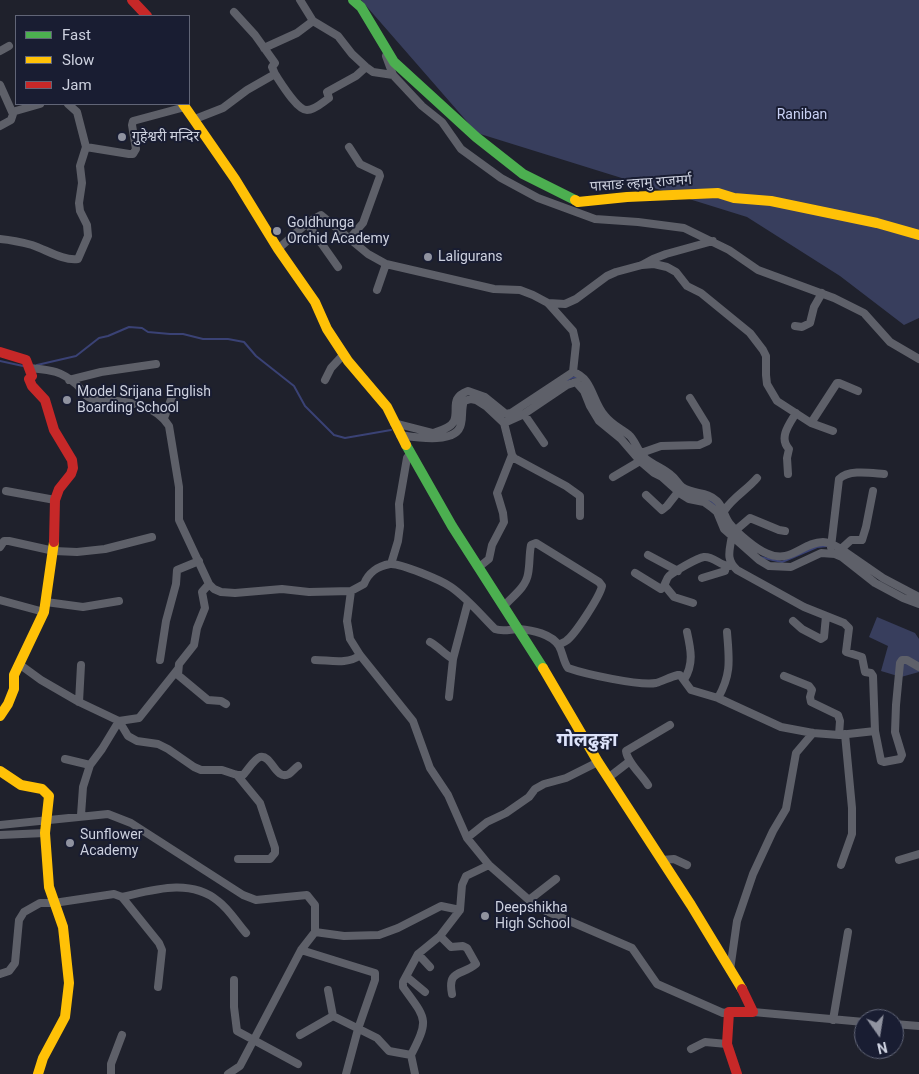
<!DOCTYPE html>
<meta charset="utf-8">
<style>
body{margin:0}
#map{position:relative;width:919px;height:1074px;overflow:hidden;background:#1f212c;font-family:Roboto,sans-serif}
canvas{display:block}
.legend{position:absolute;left:15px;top:15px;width:175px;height:90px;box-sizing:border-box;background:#191d32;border:1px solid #616577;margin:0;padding:6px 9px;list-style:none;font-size:15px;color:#cdd1df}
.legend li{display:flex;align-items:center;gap:10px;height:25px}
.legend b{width:25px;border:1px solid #616577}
.north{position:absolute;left:854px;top:1009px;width:50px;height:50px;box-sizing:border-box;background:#191d32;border:1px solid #616577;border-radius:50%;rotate:167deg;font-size:14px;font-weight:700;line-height:20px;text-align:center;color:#cdd1df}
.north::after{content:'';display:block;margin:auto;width:18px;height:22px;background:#9093a0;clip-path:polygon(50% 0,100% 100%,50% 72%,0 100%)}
</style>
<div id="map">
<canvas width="919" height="1074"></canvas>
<ul class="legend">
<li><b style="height:6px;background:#4caf50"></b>Fast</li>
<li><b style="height:6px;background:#ffc107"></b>Slow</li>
<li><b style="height:6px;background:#c62828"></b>Jam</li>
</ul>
<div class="north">N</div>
</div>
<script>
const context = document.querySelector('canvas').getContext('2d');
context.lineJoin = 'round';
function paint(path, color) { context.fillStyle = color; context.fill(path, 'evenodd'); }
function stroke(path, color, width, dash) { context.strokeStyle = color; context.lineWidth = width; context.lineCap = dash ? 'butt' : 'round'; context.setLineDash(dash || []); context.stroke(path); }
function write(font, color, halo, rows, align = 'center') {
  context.font = font + ' Roboto,"Noto Sans Devanagari",sans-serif'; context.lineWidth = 4; context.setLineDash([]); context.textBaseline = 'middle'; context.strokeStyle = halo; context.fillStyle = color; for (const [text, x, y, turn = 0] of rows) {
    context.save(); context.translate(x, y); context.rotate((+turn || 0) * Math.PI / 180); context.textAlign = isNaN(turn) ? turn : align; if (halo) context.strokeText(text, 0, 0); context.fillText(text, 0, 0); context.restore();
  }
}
paint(new Path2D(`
 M361,0h558v318l-15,7 -64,-49 -93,-59 -270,-84z
 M877,617l38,16 4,6v33l-18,5 -20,-6 7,-25 -19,-9z`), '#383e5d');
stroke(new Path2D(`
 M0,361l23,5
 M37,365l39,-9 23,-18 9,-2 21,-9 13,1 6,4 22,2h13l20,5h25l16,3 12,14 38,30 11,20 29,29 11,3 46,-8
 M565,382l6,-4 6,-1
 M699,497l12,4 7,7
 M760,557l22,5 35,-15 10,-1`), '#3a4275', 2);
stroke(new Path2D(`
 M300,0l13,21 25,15 14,18 14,13 7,5 20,3
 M234,12l21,23 20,28 -3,4 3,7
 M264,48l33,-15 16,-12
 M0,51l9,-5
 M386,56l7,19 29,31 20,16 19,27 40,29 37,20 57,21 43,3 46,6 45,22 29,20 76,28 30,15 26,29 29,17
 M0,85l13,29 -2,6 -11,6
 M68,104l9,8 9,35 43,7h4l3,-5 -4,-24 1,-4 52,-14
 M12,112l28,-8
 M195,119l28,-11 24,-18 28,-16c6,9 22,36 32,36 8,0 16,-8 22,-12l-2,-6 29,-16 10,-9
 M349,147l11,17 19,9 1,3 -17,47 -13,15
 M307,223l31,44
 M0,239c11,1 21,3 32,6 15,5 31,16 46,14l10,-23 -1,-11 -7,-14 -1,-8 3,-20 -2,-17 6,-19
 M278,249l29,-26 14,-8 47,39 18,10 108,25 26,1 13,5 15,8 25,28 3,13 -3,28 -62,41 -5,1 -21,-17 -17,-6c-19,7 -9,18 -14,30 -3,7 -15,10 -21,12l-39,-10
 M642,265l12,-1 13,3 9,5 11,14 14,7 49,40 13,17 3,6v19l1,9 10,17 34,22 22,8
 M377,290l9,-26
 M548,303l17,1 11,-5 31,-23 9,-4 26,-7 11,-6 13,-5 47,-13
 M795,326l7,1 8,-4 4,-16 8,-14
 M30,368c20,2 30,2 46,16 6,5 8,13 17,15 4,2 10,1 15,1 23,2 48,5 61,26l10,61v33l30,64 5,5 7,3 14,1 47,-4 27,3 42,-1 13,-7c4,-11 14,-18 26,-20 10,-1 51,16 61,23 16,11 30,28 44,42 8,3 16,0 24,0 13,1 33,5 40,17 4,7 4,15 9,22 17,6 71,18 88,15 7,-2 14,-6 22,-8h2l11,15 27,8 63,29 32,6 26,2 36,-4 -2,-55 -2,-3 -6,-1 -3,-15 -16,-5 3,-24 -5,-5 -40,-16 -67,-37c-12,-11 -7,-20 -5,-35
 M573,372c20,6 19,30 32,44 7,9 15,12 24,19 6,5 8,15 15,22 8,8 20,11 28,19 4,3 6,8 10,11 11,8 25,4 35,14 7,7 7,16 13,23 7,9 26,25 36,29 25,12 36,-11 57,-11 6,0 13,4 18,7l10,-9h11l4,-13 7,-36
 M69,380l32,-8 55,-8
 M325,380l6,-12 13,-14
 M524,414l20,29
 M164,418l8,-21
 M504,423l20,-9 43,-29 9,-3 8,9 6,15 9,15 22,18 19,22 14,12 8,4 19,17 8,5 15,3 7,5 6,5 7,17 35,31 10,6 22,1 30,-14 14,1 7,3 33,26 28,15 16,6
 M811,423l26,-40h2l19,8
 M400,435c14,2 57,10 61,-11 2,-8 0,-15 3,-23l7,-2 5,1 11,7 17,16 8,32 2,3 52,28 14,10v20
 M641,453l20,-7 38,-1 9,-4 -2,-17 -16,-26
 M788,474l-1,-16 2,-9c-11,-11 1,-26 7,-36
 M613,477l27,-16
 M6,491l49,9
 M646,495l16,15 5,-4 11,-14
 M724,511c9,-14 23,-21 33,-33
 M736,530l14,-12 29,12 6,1
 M0,547l4,-6h5l45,10 23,1 28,-3 47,-12
 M831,547l8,-68c10,-10 32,-6 45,-5
 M841,549l42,29 36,19
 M648,555l30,16
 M391,564l7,-23 2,-15 -1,-22 8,-46 3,-4
 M479,567l10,-8 3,-14 12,-23 -1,-9 -6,-20 15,-38
 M635,573l26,16c5,-3 4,-9 8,-13 6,-5 28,-18 35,-19 10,-1 17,10 26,9l1,-2
 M702,578l23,-7 1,-5
 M209,584l-7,8 3,16 -8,20 -3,17 -15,19 -1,11 30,25 13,1 5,3
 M665,586l9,11 19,6
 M351,591l-4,30 3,18 10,16 53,66 17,47 18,27 19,43 22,27 48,42 95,41 25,36 66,29 6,-1
 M0,600l44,12
 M46,602l37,5 36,-6
 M504,606c9,-10 22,-19 24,-32 2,-10 1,-19 3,-29l5,-2 63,39 3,4c-2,10 -27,49 -36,55 -1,1 -6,3 -7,3
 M793,621l9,8 19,10 3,-2 2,-21
 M430,642c9,5 14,12 23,17
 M160,660l6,-39 10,-37 1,-14 22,-9
 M315,660c14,0 33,5 45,-5
 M19,664l22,16 38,22 40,19 9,15 9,5 21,3 10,5 26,18 7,3h21l15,5h6c5,-5 11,-16 17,-18 12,-3 15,24 29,17 3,-2 6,-6 9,-8
 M784,676l25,10 3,4 -2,7 1,5 27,13 2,6 -1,14
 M684,680c10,-16 7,-30 3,-48
 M449,697l4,-38 15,-57
 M718,698c14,-25 11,-39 9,-66
 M79,702l2,-37
 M875,731l6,30 3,1 16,-3 2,-4 -7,-23 1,-27 4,-42 2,-3h5l12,7
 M65,759l25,6
 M237,775l23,28 15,45v5l-5,6h-32
 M608,778l22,-17
 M648,785c-6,-10 -21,-23 -22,-34l44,-26
 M81,815l2,-28 7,-22 12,-16 17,-28 20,-3 39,-49
 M0,825l108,-11 23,9 112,72 13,5 51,-5 8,10v27l-14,18 -61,116 -12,8
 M0,835l45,-2
 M467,838l20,-16 19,-9 23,-16 6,-8 9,-5 22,-6 32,-16
 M662,860l12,-1 13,6
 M899,860l20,-6
 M841,865l11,-31v-26l-7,-74
 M122,897c31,-7 68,-19 96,4 11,8 19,22 28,32
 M529,900l27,-21
 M315,932l29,4 35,-1 19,-7 43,-22 19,4
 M440,936l11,11 12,-1 4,2 9,16c-14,12 -29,5 -24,30
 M301,950l74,23v7l-17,49 -12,45
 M418,954l12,13
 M730,970l7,-49 16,-47 20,-43 13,-22 10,-56 17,-20
 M0,974l9,-3 6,-8 4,-43 5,-8 16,-9h14l60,-9 8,3 37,46 3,7 -4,37
 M407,977l18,15
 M234,980v27l3,24 61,33
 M328,990l5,26
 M753,1012l111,10
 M833,1020l15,-88
 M894,1024l25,2
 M300,1035l33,-19 44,22 12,13 22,4 4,19
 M691,1049l14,-7 22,2
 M411,1055c19,-37 15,-36 -8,-68v-5l15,-28 22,-18 20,-26 2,-25 4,-9 23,-11
 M111,1074v-10l11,-29`), '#5e6069', 8);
stroke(new Path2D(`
 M353,0l8,7 33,55 82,75 47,37 52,26
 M406,445l46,81 91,142`), '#4caf50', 10);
stroke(new Path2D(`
 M183,104l52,75 43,70 37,53 12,27 21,32 39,46 19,38
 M575,200l3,2 49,-5 91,-4 16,5 37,3 106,22 42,12
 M543,668l55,94 93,143 51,84
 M0,716l8,-12 6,-15v-14l30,-63 10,-70
 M0,771l21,14 21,4 7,7 -4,37 4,54 14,40 6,56 -4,34 -22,41 -5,16`), '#ffc107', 10);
stroke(new Path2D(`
 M132,0l15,16
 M0,352l26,8 6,16 -3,3 3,7 13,14 9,30 18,30 1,8 -2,6 -12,15 -4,11 -1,42
 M737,1074l-10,-30 2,-32h24l-11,-23`), '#c62828', 10);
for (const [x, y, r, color] of [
 [122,137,5,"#9093a0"],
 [277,231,5,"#9093a0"],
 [428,257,5,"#9093a0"],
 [67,400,5,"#9093a0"],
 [70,843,5,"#9093a0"],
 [485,916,5,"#9093a0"]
]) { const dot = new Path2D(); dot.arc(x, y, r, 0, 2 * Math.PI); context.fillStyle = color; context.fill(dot); stroke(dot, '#191d32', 2); }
write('14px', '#c9d1f4', '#191d32', [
 ["Raniban",802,115]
]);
write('14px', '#cdd1df', '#191d32', [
 ["गुहेश्वरी मन्दिर",132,137],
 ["Goldhunga",287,223],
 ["Orchid Academy",287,239],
 ["Laligurans",438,257],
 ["Model Srijana English",77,392],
 ["Boarding School",77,408],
 ["Sunflower",80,835],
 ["Academy",80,851],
 ["Deepshikha",495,908],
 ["High School",495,924]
], 'left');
write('14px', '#cdd1df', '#191d32', [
 ["पासाङ ल्हामु राजमर्ग",641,184,-4]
]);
write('bold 19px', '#dde3fa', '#191d32', [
 ["गोलढुङ्गा",587,741]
]);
</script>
